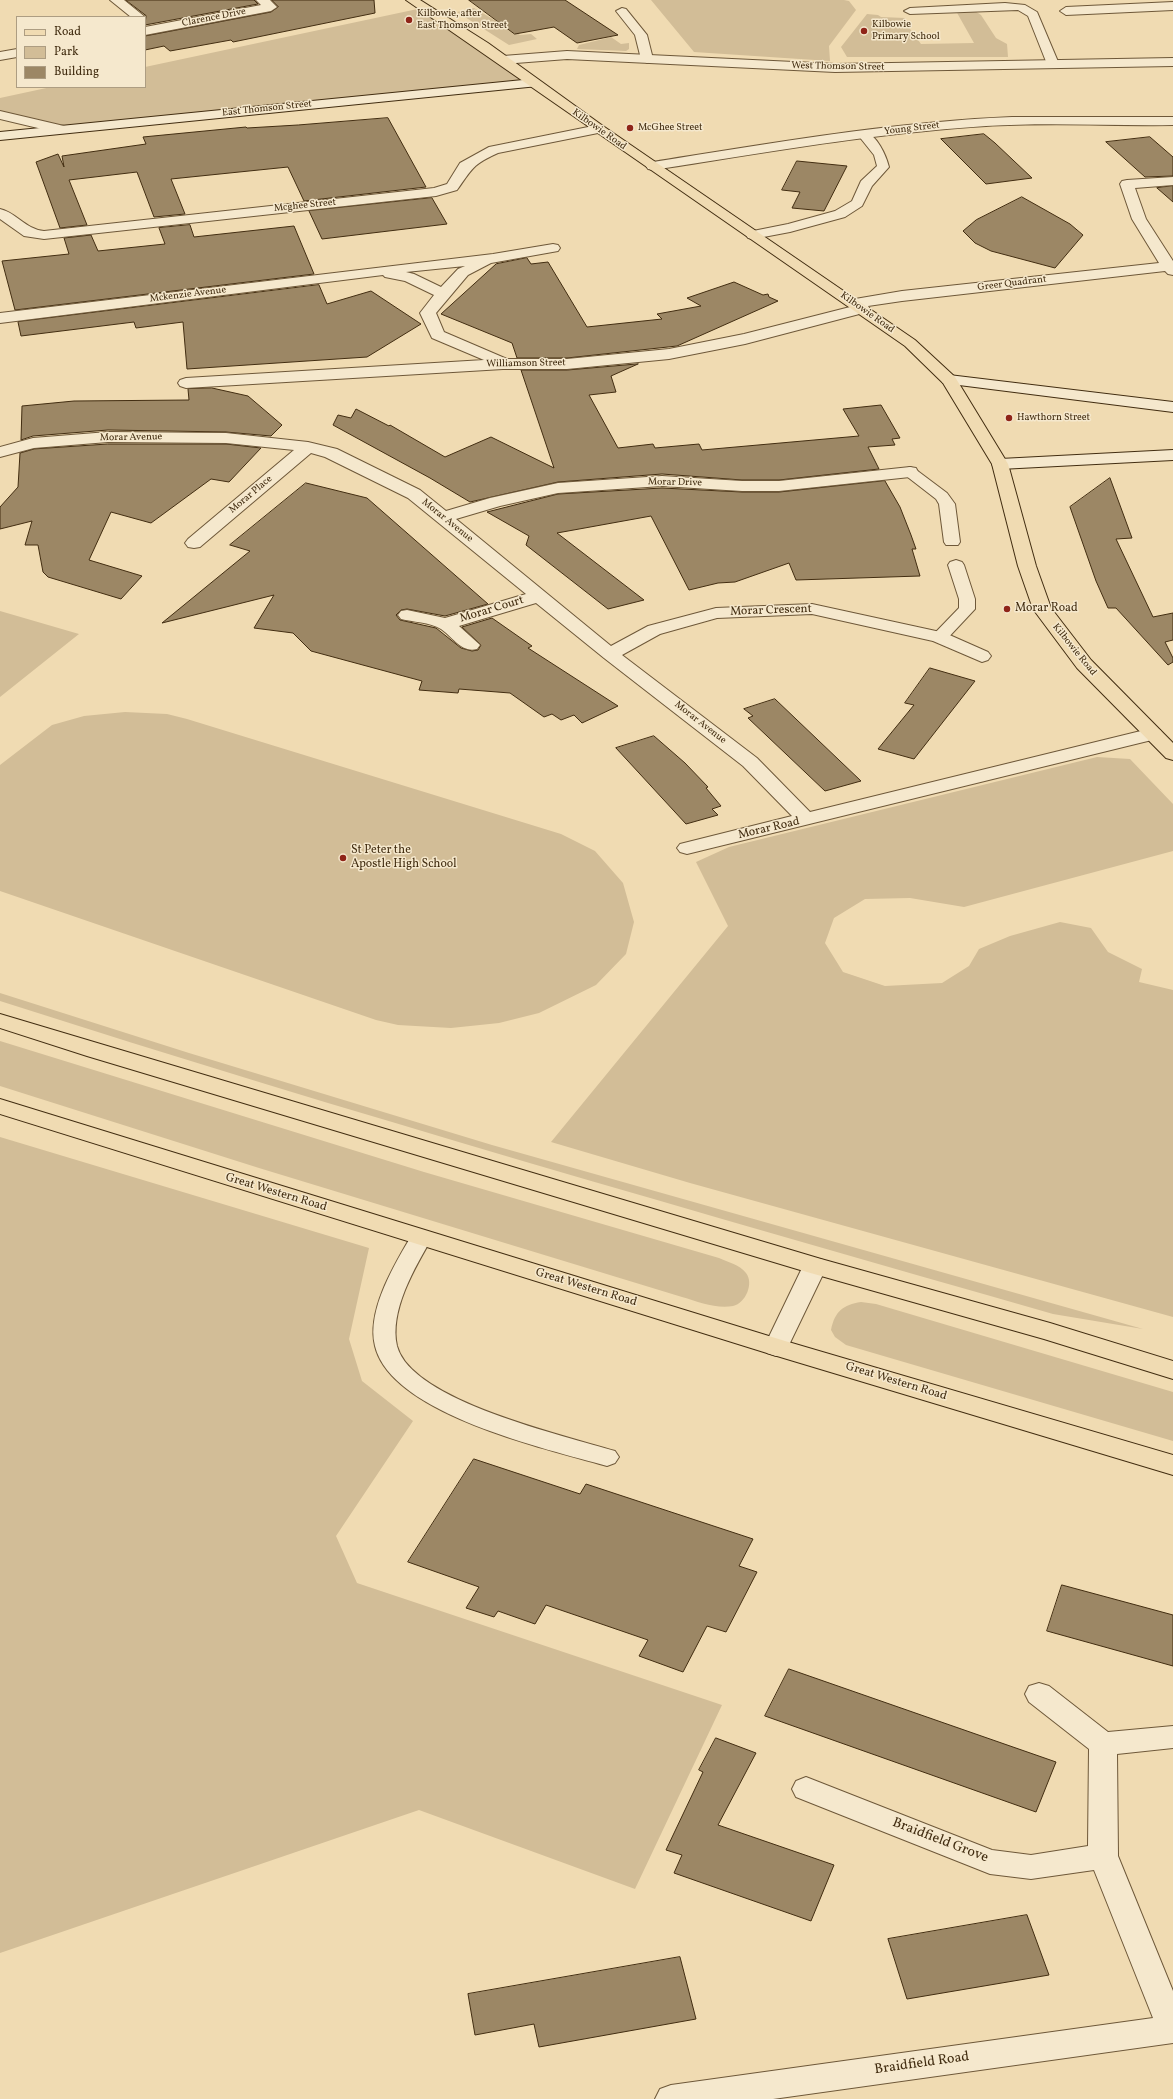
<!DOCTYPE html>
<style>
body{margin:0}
#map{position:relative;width:1173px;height:2099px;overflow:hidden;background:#f0dbb2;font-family:Vollkorn,serif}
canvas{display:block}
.legend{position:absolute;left:16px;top:16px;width:130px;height:72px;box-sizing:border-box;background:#f5e8cd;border:1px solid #ad9d82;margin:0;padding:5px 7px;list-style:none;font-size:12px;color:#422d11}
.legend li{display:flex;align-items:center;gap:8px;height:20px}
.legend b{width:20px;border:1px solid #ad9d82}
</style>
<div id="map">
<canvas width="1173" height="2099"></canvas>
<ul class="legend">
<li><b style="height:5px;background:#f0dbb2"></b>Road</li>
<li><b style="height:11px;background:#d2bd97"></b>Park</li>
<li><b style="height:11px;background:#9c8765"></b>Building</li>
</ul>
</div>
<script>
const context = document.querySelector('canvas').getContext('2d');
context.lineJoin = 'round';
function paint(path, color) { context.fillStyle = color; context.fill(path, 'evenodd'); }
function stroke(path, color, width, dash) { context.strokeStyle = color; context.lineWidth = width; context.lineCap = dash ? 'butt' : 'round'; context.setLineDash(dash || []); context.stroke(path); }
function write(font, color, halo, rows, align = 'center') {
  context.font = font + ' Vollkorn,serif'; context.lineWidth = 3; context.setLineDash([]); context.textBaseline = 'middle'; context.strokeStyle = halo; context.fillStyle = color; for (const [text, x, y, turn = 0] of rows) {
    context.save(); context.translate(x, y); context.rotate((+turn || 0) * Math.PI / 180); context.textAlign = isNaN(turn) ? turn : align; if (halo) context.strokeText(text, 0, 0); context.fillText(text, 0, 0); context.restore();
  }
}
paint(new Path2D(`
 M651,0h193l5,1 7,9 -27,36 1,15 -136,-9z
 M427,7l106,76 -474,46 -59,-14v-17l51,-11h94v-20z
 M474,8l46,27 11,-1 6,5 -28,6 -52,-33z
 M956,11h19l6,4 15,23 11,6 1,13h-161l-6,-10 26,-33 11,1 3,2 24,1v4l16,22 53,-1z
 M611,37l10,7 8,-1v6l-3,2 -49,-2 2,-4z
 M0,611l79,23 -79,63z
 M125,712l42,2 20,5 374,115 34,17 28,32 11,39 -8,32 -30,31 -57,28 -40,10 -48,5 -53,-3 -22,-5 -376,-129v-126l52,-40 32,-9z
 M1097,757l33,2 43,45v47l-209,56 -54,-9 -45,1 -31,19 -9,25 18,29 42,14 57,-3 27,-17 10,-17 31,-13 50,-14 31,6 17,24 34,17 -3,13 34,8v327l-483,-134 -139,-41 177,-216 -32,-64 33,-15z
 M0,993l189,60 303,92 651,184 -90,-15c-352,-101 -704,-201 -1053,-313z
 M0,1041l424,131 295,86c9,4 21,7 27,15 8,10 0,30 -13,33 -17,3 -34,-4 -51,-9l-423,-129 -259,-82z
 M0,1137l369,111 -20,91 13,42 51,40 -77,115 21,47 365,122 -87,184 -216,-79 -419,143z
 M861,1302l15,2 297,88v49l-327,-96 -11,-8 -4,-7c4,-19 12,-25 30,-28z`), '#d2bd97');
const building = new Path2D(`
 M126,0h128l4,4 -113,21 1,-9z
 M272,0h102l1,13 -142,29 -2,-2 -61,11 -6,-5 -19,4v-14l126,-24 7,-5z
 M469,0h96l53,35 -41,8 -23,-16 -39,7z
 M388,118l38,69 -122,14 -16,-34 -117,12 14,35 -31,3 -17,-45 -68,8 18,45 -27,3 -24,-66 22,-8 6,13 -2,-11 84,-12 -3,-7 103,-10 1,1 51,-3z
 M984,134l11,9 37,35 -46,6 -45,-45z
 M1150,137l23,20v19l-28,1 -39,-35z
 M797,161l50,5 -23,45 -32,-3 8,-16 -18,-2z
 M1173,186v16l-16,-14z
 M1022,197l48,27 13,11 -28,33 -64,-17 -16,-8 -12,-12 13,-11z
 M432,198l15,26 -125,15 -13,-28z
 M190,225l4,12 100,-11 20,48 -299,36 -13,-49 67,-7 -5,-16 27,-3 7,16 67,-7 -6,-16z
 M527,258l4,6 17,-2 39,65 75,-8 -5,-5 44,-8 -14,-8 47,-16 29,13 5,-1 1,3 9,4 -101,45 -110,12h-50l-5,-15 -71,-29 55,-50z
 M319,285l8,19 44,-13 50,33 -54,33 -180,12 -4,-47 -47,6 -2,-6 -113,14 -3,-14z
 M638,364l-27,12 5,16 -27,3 29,53 35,-4 2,4 44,-4 3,6 157,-14 -16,-27 38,-4 19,33 -8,1 3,6 -27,2 11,22 -100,11h-37l-80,-6 -104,8 -88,20 -40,-24 -97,-53 5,-10 13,3 5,-9 33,17 1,-1 55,32 46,-20 63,31 -33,-98h46z
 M212,388l36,8 34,29 -11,11 -45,-4 -118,-2 -75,6 -12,4 1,-34 52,-5 115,-1 -1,-11z
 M108,444h118l35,4 -32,34 -18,-3 -60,44 -40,-11 -22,48 53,16 -21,23 -73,-22 -5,-5 -5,-27h-13l7,-24 -32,8v-22l18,-20 2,-34 14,-4z
 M1110,478l22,60 -16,1 37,78 20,-4v27l-8,2 8,16v4l-5,3 -52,-57h-8l-12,-27 -26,-74z
 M885,481l15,26 11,28 5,14h-4l8,27 -124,4 -7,-17 -54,19 -17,1 -29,7 -38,-74 -94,17 87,67 -36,9 -82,-64 3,-9 -42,-24 71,-18 104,-6 80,4h37z
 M306,483l61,15 121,106 -43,12 -38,-7 -6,1 -5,5 4,5 36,8 25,20 11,3 6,-1 3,-5 -19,-18 30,-9 40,28 -4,2 90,58 -36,17 -8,-8 -13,5 -9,-6 -8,3 -34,-24 -51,-4 -1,4 -39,-3 3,-9 -111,-30 -18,-18 -39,-5 20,-33 -112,28 88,-72 -20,-6z
 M930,668l45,13 -61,78 -36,-10 36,-44 -9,-2z
 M775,699l86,82 -36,10 -77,-73 5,-2 -9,-7z
 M654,736l31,27 23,24 -2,1 15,18 -9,3 6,6 -32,9 -70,-76z
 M474,1459l106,35 6,-10 167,55 -14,27 18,6 -31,60 -19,-6 -24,46 -44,-16 9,-16 -102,-35 -11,19 -37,-13 -4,6 -28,-9 13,-21 -71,-25z
 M1062,1585l111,30v51l-126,-35z
 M789,1669l267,93 -20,50 -271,-96z
 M716,1738l40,15 -38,72 116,40 -23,56 -137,-48 8,-18 -16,-5 37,-78 -4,-2z
 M1027,1915l22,60 -142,24 -19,-60z
 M680,1957l16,62 -157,28 -5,-23 -59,11 -7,-41z`);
paint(building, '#9c8765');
stroke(building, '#422d11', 1);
const lane = new Path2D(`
 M1005,3l20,2 12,7 22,52 -2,2 -4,2 -6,-4 -19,-48 -10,-6 -108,4 -6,-3 6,-3z
 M622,8l4,1 21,26 6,24 -2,2 -4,2 -6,-4 -6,-24 -19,-24z
 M864,131c13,4 22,24 25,36l-17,19 -10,20 -17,11 -55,15 -37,7 -5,-1 -2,-3 2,-3 40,-8 47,-13 17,-10 9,-20 16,-15 -3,-11 -16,-20z
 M910,467l5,2 32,24 8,11 5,38 -2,3h-12l-2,-3 -5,-38 -3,-5 -31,-24 -3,-3 3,-3z
 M956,560l6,2 2,3 11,34v10l-30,32h-12l-2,-4 28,-29v-9l-11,-34 2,-3z
 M421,1231l8,2 3,5c-17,29 -43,73 -35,108 14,55 169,90 218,105l4,6 -4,6 -8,3c-60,-17 -216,-52 -232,-120 -9,-36 21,-84 38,-113z`);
const street = new Path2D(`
 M110,0h14l21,17h-14z
 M256,0h14l7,7 -6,4 -126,24v-8l116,-22z
 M1173,2v8l-107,5 -6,-4 6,-4z
 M17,49v8l-17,3v-8z
 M567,51l268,13 338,-6v8l-338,6 -268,-13 -64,5 -6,-4 6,-4z
 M0,111l64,15 2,3 -7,4 -59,-14z
 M1012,117h161v8c-62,1 -125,-3 -187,1 -112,7 -223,27 -333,44l-5,-1 -2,-3 2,-3 5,-1c119,-19 239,-40 359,-45z
 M598,125l7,4 -2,3 -105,21c-25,11 -26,16 -41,37l-21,6 -392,43 -20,-3 -24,-17v-10c17,4 25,20 44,22l390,-43 13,-4 13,-21 29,-16z
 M1173,177v8l-38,3 11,31 27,42v14l-5,-1 -3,-3 -263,30 -34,5 2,3 -3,3 -122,32 -76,15 -102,10h-64l-317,19 -6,-2 -2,-3 2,-3 6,-2 298,-18 -52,-22 -12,-25 14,-18 -29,-14 -20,-4 -2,-2 -383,48v-10l493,-59 60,-10 5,1 2,3 -2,3 -67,12 -23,12 -32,38 8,19 63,27h60l102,-10 75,-15 106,-27 -3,-3 3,-3 5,-2 47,-8 257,-28 -27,-44 -12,-35 2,-3 5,-1zM465,266l-7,3 -17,18 -27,-13 -8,-2z
 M108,432l118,1 82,9 29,7 83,41 26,21 44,-13 68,-15 104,-7 80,5h37l131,-14 6,1 2,4 -2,4 -6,1 -131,14h-37l-80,-5 -104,7 -58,13 -44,13 155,127 37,-20 68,-18 96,-4 133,29 43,19 3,4 -3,4 -6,2 -49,-21 -121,-27 -95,4 -57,16 -38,21 135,103 53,54 343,-84 7,2 3,4 -3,4 -473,116 -7,-2 -3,-4 3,-4 112,-28 -49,-50 -139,-108 -68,-55 -77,23 21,19 -3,4c-16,4 -24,-12 -36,-20 -11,-7 -29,-7 -40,-10l-3,-4 3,-4 6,-1 38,8 81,-24 -118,-96 -83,-41 -14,-4 -111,94 -6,1 -6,-1 -3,-4 3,-4 106,-89 -68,-7 -118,-1 -74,6 -34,9v-10l33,-9z
 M815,1258l8,2 4,6 -39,81 -3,6 -9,3 -9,-3 -3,-6 39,-81 4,-6z
 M1039,1683l10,3 59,46 65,-6v22l-56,6 1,102 55,135v52l-400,56h-118l5,-10 11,-4 482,-67 -59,-148 -63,9 -41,-5 -194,-77 -4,-8 4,-8 10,-4 186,73 39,5 57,-9 1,-97 -60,-47 -4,-8 4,-8z`);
const secondary = new Path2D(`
 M533,79l5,1 2,3 -2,3 -538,54v-8z
 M949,375l224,27v10l-230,-29 -2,-3 2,-3z
 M1173,450v10l-173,9 -6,-1 -2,-4 2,-4 6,-1z`);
const primary = new Path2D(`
 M406,0h14l68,43 115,83 312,214 40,37 53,87 28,102 15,42 40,52 82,83v17l-7,-2 -89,-90 -44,-59 -15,-43 -26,-102 -49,-81 -38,-37z
 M0,1014l821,245 229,64 123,38v18l-129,-40 -237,-67 -720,-216 -87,-28z
 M0,1099l785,242 388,114v20l-406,-122 -767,-239z`);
stroke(lane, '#6e5839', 2);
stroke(street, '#6e5839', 2);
stroke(secondary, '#422d11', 2);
stroke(primary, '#422d11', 2);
paint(lane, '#f5e8cd');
paint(street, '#f5e8cd');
paint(secondary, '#f5e8cd');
paint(primary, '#f0dbb2');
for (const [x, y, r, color] of [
 [409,20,4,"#8f2418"],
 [864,31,4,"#8f2418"],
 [630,128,4,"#8f2418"],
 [1009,418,4,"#8f2418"],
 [1007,609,4,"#8f2418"],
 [343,858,4,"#8f2418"]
]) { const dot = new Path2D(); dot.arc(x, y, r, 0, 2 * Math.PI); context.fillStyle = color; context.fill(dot); stroke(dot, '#f5e8cd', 1.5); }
write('10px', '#422d11', '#f5e8cd', [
 ["Kilbowie, after",417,14],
 ["East Thomson Street",417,26],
 ["Kilbowie",872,25],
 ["Primary School",872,37],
 ["McGhee Street",638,128],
 ["Hawthorn Street",1017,418]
], 'left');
write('10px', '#422d11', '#f5e8cd', [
 ["Clarence Drive",214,18,-11],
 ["West Thomson Street",838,67,1],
 ["East Thomson Street",267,109,-6],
 ["Young Street",912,129,-7],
 ["Kilbowie Road",599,130,35],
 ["Mcghee Street",305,206,-6],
 ["Greer Quadrant",1012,284,-7],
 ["Mckenzie Avenue",188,295,-7],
 ["Kilbowie Road",867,313,35],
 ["Williamson Street",526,364,-1],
 ["Morar Avenue",131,438,-1],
 ["Morar Drive",675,483,1],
 ["Morar Place",251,495,-40],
 ["Morar Avenue",447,521,39],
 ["Kilbowie Road",1074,650,51],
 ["Morar Avenue",700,723,38]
]);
write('12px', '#422d11', '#f5e8cd', [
 ["Morar Road",1015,609],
 ["St Peter the",351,851],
 ["Apostle High School",351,865]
], 'left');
write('12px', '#422d11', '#f5e8cd', [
 ["Morar Court",492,610,-17],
 ["Morar Crescent",771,611,-2],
 ["Morar Road",769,829,-13],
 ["Great Western Road",276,1193,17],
 ["Great Western Road",586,1288,17],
 ["Great Western Road",896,1382,17]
]);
write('14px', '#422d11', '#f5e8cd', [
 ["Braidfield Grove",940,1841,21],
 ["Braidfield Road",922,2064,-8]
]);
</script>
